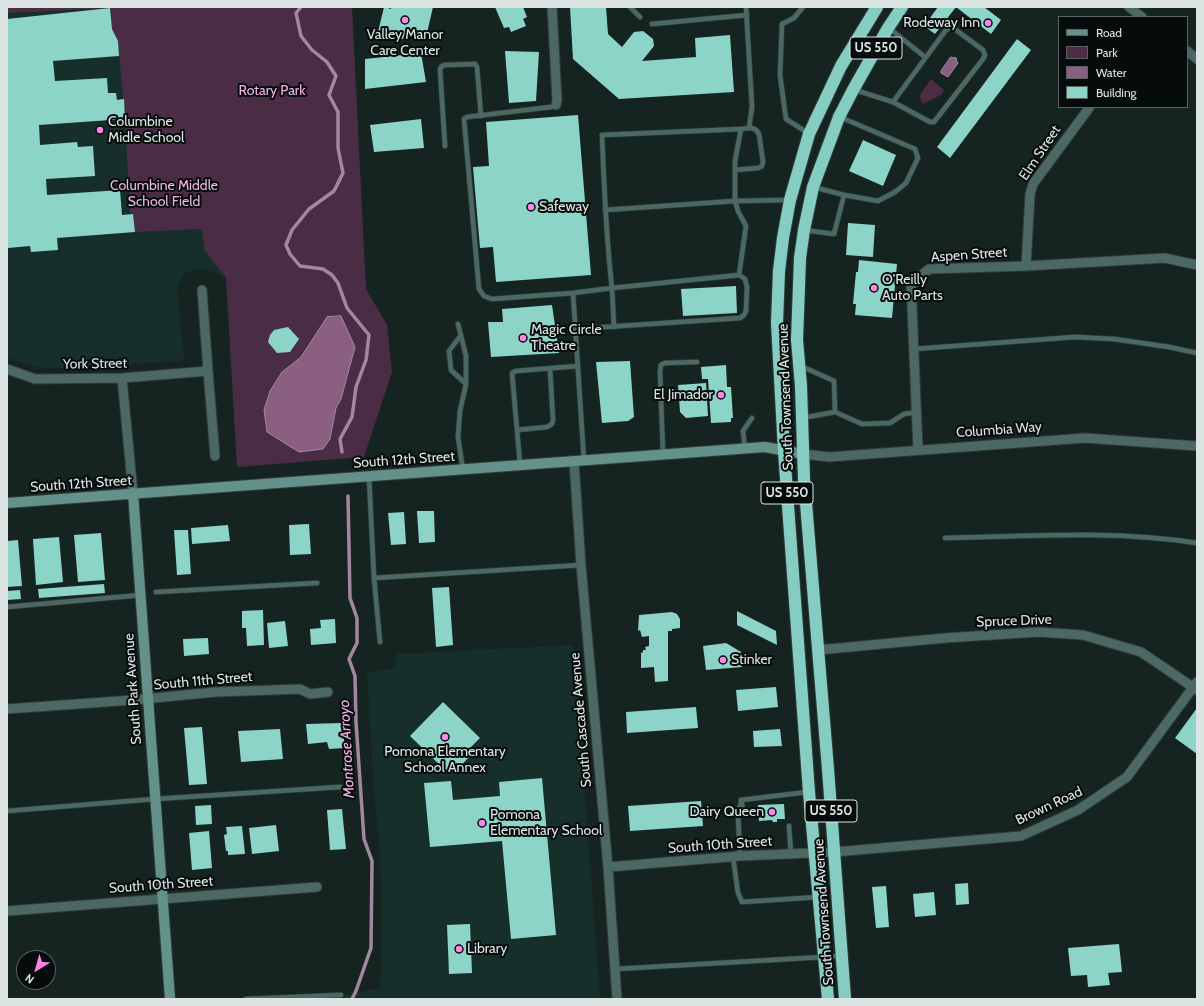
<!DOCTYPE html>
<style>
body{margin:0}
#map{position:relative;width:1204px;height:1006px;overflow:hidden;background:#152421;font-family:Cabin,sans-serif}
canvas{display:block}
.frame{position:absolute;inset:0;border:8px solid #dce5e3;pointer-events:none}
.legend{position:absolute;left:1058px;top:16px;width:130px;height:92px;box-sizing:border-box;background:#060c0b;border:1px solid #5c6361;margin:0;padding:5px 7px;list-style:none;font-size:12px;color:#dce5e3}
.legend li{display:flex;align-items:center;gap:8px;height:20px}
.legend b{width:20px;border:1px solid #5c6361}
.north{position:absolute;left:16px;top:950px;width:40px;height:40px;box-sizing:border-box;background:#060c0b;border:1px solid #5c6361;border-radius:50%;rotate:217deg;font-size:11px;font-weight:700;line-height:16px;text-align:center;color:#dce5e3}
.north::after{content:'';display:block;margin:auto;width:14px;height:18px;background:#fb86e5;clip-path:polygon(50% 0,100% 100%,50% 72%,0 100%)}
</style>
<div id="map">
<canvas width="1204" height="1006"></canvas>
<div class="frame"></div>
<ul class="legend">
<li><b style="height:5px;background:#649189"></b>Road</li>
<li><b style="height:11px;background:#4a2d44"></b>Park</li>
<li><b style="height:11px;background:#8b5f81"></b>Water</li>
<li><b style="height:11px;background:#8cd4c8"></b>Building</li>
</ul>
<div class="north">N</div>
</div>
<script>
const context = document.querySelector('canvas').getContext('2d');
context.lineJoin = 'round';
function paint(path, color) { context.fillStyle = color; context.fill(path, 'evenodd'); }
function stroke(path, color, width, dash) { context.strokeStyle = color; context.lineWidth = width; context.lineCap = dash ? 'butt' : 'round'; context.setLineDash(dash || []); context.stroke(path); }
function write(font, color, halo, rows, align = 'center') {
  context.font = font + ' Cabin,sans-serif'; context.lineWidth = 4; context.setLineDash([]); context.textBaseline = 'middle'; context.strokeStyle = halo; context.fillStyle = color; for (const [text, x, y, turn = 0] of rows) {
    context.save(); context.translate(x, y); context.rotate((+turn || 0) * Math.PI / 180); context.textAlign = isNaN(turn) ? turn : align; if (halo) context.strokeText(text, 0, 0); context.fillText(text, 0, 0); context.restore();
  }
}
paint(new Path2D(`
 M7,7h213l-15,244 21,27 -13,-7 -15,-2 -15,5 -6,16 7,70 -99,8h-45l-33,-10z
 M574,645l26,354h-257l2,-4 35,-7 2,-49 -2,-86 -6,-60 -7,-120 28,-5 1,-14z`), '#162f2b');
paint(new Path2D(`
 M7,7h345l14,282 21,36 5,47 -28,85 -127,10 -11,-189 -21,-27 -3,-22 -67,3 -2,-18 -3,-2 -5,-93 -7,-78 -6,-12 -2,-21 -103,5z
 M931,79l13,11 -3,5 -18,9 -4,-8z`), '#4a2d44');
const water = new Path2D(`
 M951,57l3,1 1,-1 2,2 -1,1 2,3 -10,14 -7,-4v-2z
 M341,316l14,31 -14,52 -5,9 -6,31 -7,10 -24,3 -32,-20 -3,-22 6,-19 12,-19 19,-15 26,-40z`);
paint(water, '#8b5f81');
stroke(water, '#a3879e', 1);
stroke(new Path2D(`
 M301,7l-5,6 5,23 11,14 15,12 9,14 -7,19 9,17v36l5,25 -9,18 -25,18 -17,21 -6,15 4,9 10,12 23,3 9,6 6,8 9,25 22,27 -3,25 -10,27 -4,30 -12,22 2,13
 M348,496l2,102 7,20v25l-8,16 6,17 1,46 8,117 8,22 -1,87 -15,43 -4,8`), '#a3879e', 3.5);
paint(new Path2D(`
 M384,7l7,2v-2h42l-6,26 -4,-1 -2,7 -16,-5 -2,5 -25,-7z
 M495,7h28l4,10 -4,2 3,7 -15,6 -2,-5 -5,1z
 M570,7h36l2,27 14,13 12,-15 9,-1 10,8 1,7 -12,15 54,-4 -1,-19 35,-3 4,57 -115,7 -46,-40z
 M938,7h46l17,13 -10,14 -35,-27 -21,27 -11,-8z
 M110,8l2,21 6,12 1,15 -66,5 2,20 52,-3 1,15h8l1,7 7,-1 1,20 -86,6 1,20 37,-3 1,5 15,-1 2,30 -49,3 1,16 73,-5 2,25 11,-1 2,18 -78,6 1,12 -27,2 -1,-6 -22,2 -1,-16v-213z
 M1017,39l14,11 -81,108 -13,-11z
 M505,51l34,1 -3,49 -27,2z
 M421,53l5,29 -61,7v-30z
 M578,115l13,160 -95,7 -3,-35 -13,1 -7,-81 16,-1 -3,-44z
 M421,119l3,29 -50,4 -4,-27z
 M863,140l33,15 -13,31 -34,-15z
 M848,223l27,2 -2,32 -27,-2z
 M859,260l38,4 -5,54 -37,-3 1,-11h-3l3,-32h2z
 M736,286l1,27 -54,3 -2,-27z
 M552,305l7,48 -68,4 -3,-35h15l-1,-13z
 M288,327l11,12 -9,13 -13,1 -9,-11 2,-7 4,-5z
 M630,361l4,56 -6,4 -26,2 -6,-61z
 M726,365l1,22h4l2,31h-2v4l-20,1 -3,-44h-6l-1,-12z
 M706,383l2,33 -22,2 -6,-6 -2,-27z
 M417,511h17l1,31 -16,1z
 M404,512l2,32 -15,1 -3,-32z
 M309,524l2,30 -21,1 -1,-30z
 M228,525l2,16 -38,3 -1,-16z
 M174,530h14l3,44 -14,1z
 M101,533l4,47 -27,2 -4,-47z
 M59,537l4,45 -27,3 -3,-46z
 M18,540l4,46 -15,1v-46z
 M104,584l1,9 -66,5 -1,-9z
 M449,587l4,58 -17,2 -4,-59z
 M20,590l1,9 -14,1v-9z
 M263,610l1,35 -17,1 -1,-18h-4v-17z
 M737,611l39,20 1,14 -40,-20z
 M672,612l5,2 3,5v9l-8,1v2h-4v50l-13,1 -1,-15 -13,1v-15l2,-1v-2h3l-1,-3 4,-1v-10l-7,1 -2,-7 -2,1 1,-16z
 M335,619l1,24 -25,2 -1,-16 11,-1 -1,-8z
 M285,621l3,25 -19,2 -2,-25z
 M208,638l1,16 -25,2 -1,-17z
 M726,643l15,9 1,15 -36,3 -3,-24z
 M776,687l2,20 -40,4 -2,-21z
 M443,702l37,36 -16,16 4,4 -11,12 -6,-5 -5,6 -36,-35z
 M696,707l2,21 -71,5 -1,-21z
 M1197,708v46l-22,-16z
 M342,723l3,25 -16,1 -2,-7 -19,2 -2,-20z
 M202,727l5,57 -18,1 -5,-57z
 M280,729l3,30 -42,3 -3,-31z
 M780,729l2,17 -28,1 -1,-16z
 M542,778l14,157 -45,4 -9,-98 -72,6 -6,-64 27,-2 2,19 47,-4 -1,-14z
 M701,801l2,25 -73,5 -2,-25z
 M784,804l1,15h-8v3h-4l-1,-2 -13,1 -1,-16z
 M211,805l1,19 -16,1 -1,-19z
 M342,809l4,40 -16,1 -3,-40z
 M276,825l3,26 -27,3 -3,-26z
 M242,826l3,28 -17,1v-4h-2l-2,-16 3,-1 -1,-7z
 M209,831l3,37 -20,2 -3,-37z
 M968,883l1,21 -13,1 -1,-21z
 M886,886l3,41 -13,1 -4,-41z
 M934,892l2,23 -21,2 -2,-23z
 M470,924l2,49 -23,1 -2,-49z
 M1119,944l3,28 -14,1 2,12 -22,2 -1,-12 -16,1 -3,-28z`), '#8cd4c8');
const lane = new Path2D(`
 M630,7l10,10
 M746,7l6,100 -3,21
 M803,7l-9,11 -12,6 -2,51 6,44 22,14
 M652,24l95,-9
 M889,28l36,29
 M855,90l38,12 37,20h4l49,-63 2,-4 -2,-5 -27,-20 -5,-2 -5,2 -53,72
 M556,105l-5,2 -84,10 -3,2 15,170 5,7 8,3 81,-6 39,-5 2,39
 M445,146l-5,-77 2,-3 3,-1 30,-1 2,3 4,49
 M735,170l23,-2 4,-2 1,-4 -4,-28c-4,-8 -10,-6 -18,-5
 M813,187l31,8 34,6 17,-9 11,-9 12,-25 -3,-9 -75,-32
 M605,210l130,-9 3,10 8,15 -7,49 -127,13c-6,-51 -8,-102 -10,-153l139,-6 -6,32v40l53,-1
 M804,230l30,4 10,-39
 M573,293l11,168
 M458,324l8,32v28l-6,27 -2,26 5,33
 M575,329l165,-11 4,-3 2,-4 1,-24 -2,-8 -6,-4
 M461,335l-12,16 2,19 15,14
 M914,349l161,-12 39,2 55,8 28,6
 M801,366l33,15 1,31 -33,6
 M835,412l27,12 28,-1 14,-9 13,-2
 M517,430l30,-3 5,-3 1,-4 -3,-51
 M745,449l-2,-18 9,-13
 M663,454l-3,-83 1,-6 4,-2 32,-1
 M520,464l-8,-91 4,-2 62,-5
 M369,477l5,101 6,64
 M945,538c84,-2 169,-8 252,5
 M374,578l207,-13
 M156,592l161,-9
 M7,607l134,-12
 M7,811l148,-12 185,-12
 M744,813l-3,-13 67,-8
 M789,826l2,28
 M740,856l-2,-42 3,-12
 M733,857l5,36 4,9 77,-5
 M615,969l226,-13
 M246,999l95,-4`);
const street = new Path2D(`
 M552,7l5,93 -1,5
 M1129,7l13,10
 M1187,51l10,8
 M1026,266l4,-72 3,-10 56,-76
 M202,290l6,81
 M7,369l28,10 87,-1 86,-7 7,85
 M122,378l11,115
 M918,450l-7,-166 18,-15 97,-3 139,-8 32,7
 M803,454l26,3 256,-19 112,8
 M574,462l7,103 27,302 9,132
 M818,650l127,-12 93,-6 45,3 58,17 56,38
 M7,709l126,-9 83,-8 84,-3 10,5 18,-2
 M608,867l132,-11 94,-4 187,-16 57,-26 49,-33 70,-95
 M7,911l310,-24`);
const secondary = new Path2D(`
 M133,493l37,506
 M7,503l758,-56 38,7`);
const highway = new Path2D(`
 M828,999l-19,-207 -25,-341 -7,-128 2,-52 4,-33 7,-38 19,-66 32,-68 36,-59
 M845,999l-17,-230 -24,-290 -3,-93 -4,-46 2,-54 1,-28 4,-28 9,-43 26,-70 14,-27 35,-62 14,-21`);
stroke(lane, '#313f3c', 6);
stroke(street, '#313f3c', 11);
stroke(secondary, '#313f3c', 12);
stroke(highway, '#313f3c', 14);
stroke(lane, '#4c6863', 4.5);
stroke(street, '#4c6863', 9);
stroke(secondary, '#649189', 10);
stroke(highway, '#85cdc2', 12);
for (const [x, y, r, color] of [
 [405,20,4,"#fb86e5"],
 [988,23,4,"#fb86e5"],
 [100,130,4,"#fb86e5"],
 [531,207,4,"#fb86e5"],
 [874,288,4,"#fb86e5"],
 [523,338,4,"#fb86e5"],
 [721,395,4,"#fb86e5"],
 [723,660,4,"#fb86e5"],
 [445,737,4,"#fb86e5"],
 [772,812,4,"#fb86e5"],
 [482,823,4,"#fb86e5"],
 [459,949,4,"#fb86e5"]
]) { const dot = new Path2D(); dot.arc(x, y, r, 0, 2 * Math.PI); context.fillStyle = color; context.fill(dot); stroke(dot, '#060c0b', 1.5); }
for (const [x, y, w] of [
 [876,48,52],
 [787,493,52],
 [831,811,52]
]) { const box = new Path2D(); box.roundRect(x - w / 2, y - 11, w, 22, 3); context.fillStyle = '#060c0b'; context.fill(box); stroke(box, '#dce5e3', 1); }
write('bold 13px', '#dce5e3', null, [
 ["US 550",876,48],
 ["US 550",787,493],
 ["US 550",831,811]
]);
write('14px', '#dce5e3', '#060c0b', [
 ["Rodeway Inn",980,23,"right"],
 ["Valley Manor",405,35,"center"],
 ["Care Center",405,51,"center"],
 ["Columbine",108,122],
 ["Midle School",108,138],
 ["Safeway",539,207],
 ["O'Reilly",882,280],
 ["Auto Parts",882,296],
 ["Magic Circle",531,330],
 ["Theatre",531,346],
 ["El Jimador",713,395,"right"],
 ["Stinker",731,660],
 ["Pomona Elementary",445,752,"center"],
 ["School Annex",445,768,"center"],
 ["Dairy Queen",764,812,"right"],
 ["Pomona",490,815],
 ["Elementary School",490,831],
 ["Library",467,949]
], 'left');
write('14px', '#f5b1e6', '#060c0b', [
 ["Rotary Park",272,91],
 ["Columbine Middle",164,186],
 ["School Field",164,202]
]);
write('14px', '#dce5e3', '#060c0b', [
 ["Elm Street",1040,153,-56],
 ["Aspen Street",969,255,-4],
 ["York Street",95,364,-1],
 ["South Townsend Avenue",786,397,-92],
 ["Columbia Way",999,430,-4],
 ["South 12th Street",404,460,-4],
 ["South 12th Street",81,484,-4],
 ["Spruce Drive",1014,621,-2],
 ["South 11th Street",203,681,-5],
 ["South Park Avenue",133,689,-94],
 ["South Cascade Avenue",581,720,-95],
 ["Brown Road",1049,806,-25],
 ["South 10th Street",720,845,-4],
 ["South 10th Street",161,885,-4],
 ["South Townsend Avenue",824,912,-94]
]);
write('italic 15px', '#f4b0e4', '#060c0b', [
 ["Montrose Arroyo",347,749,-93]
]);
</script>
